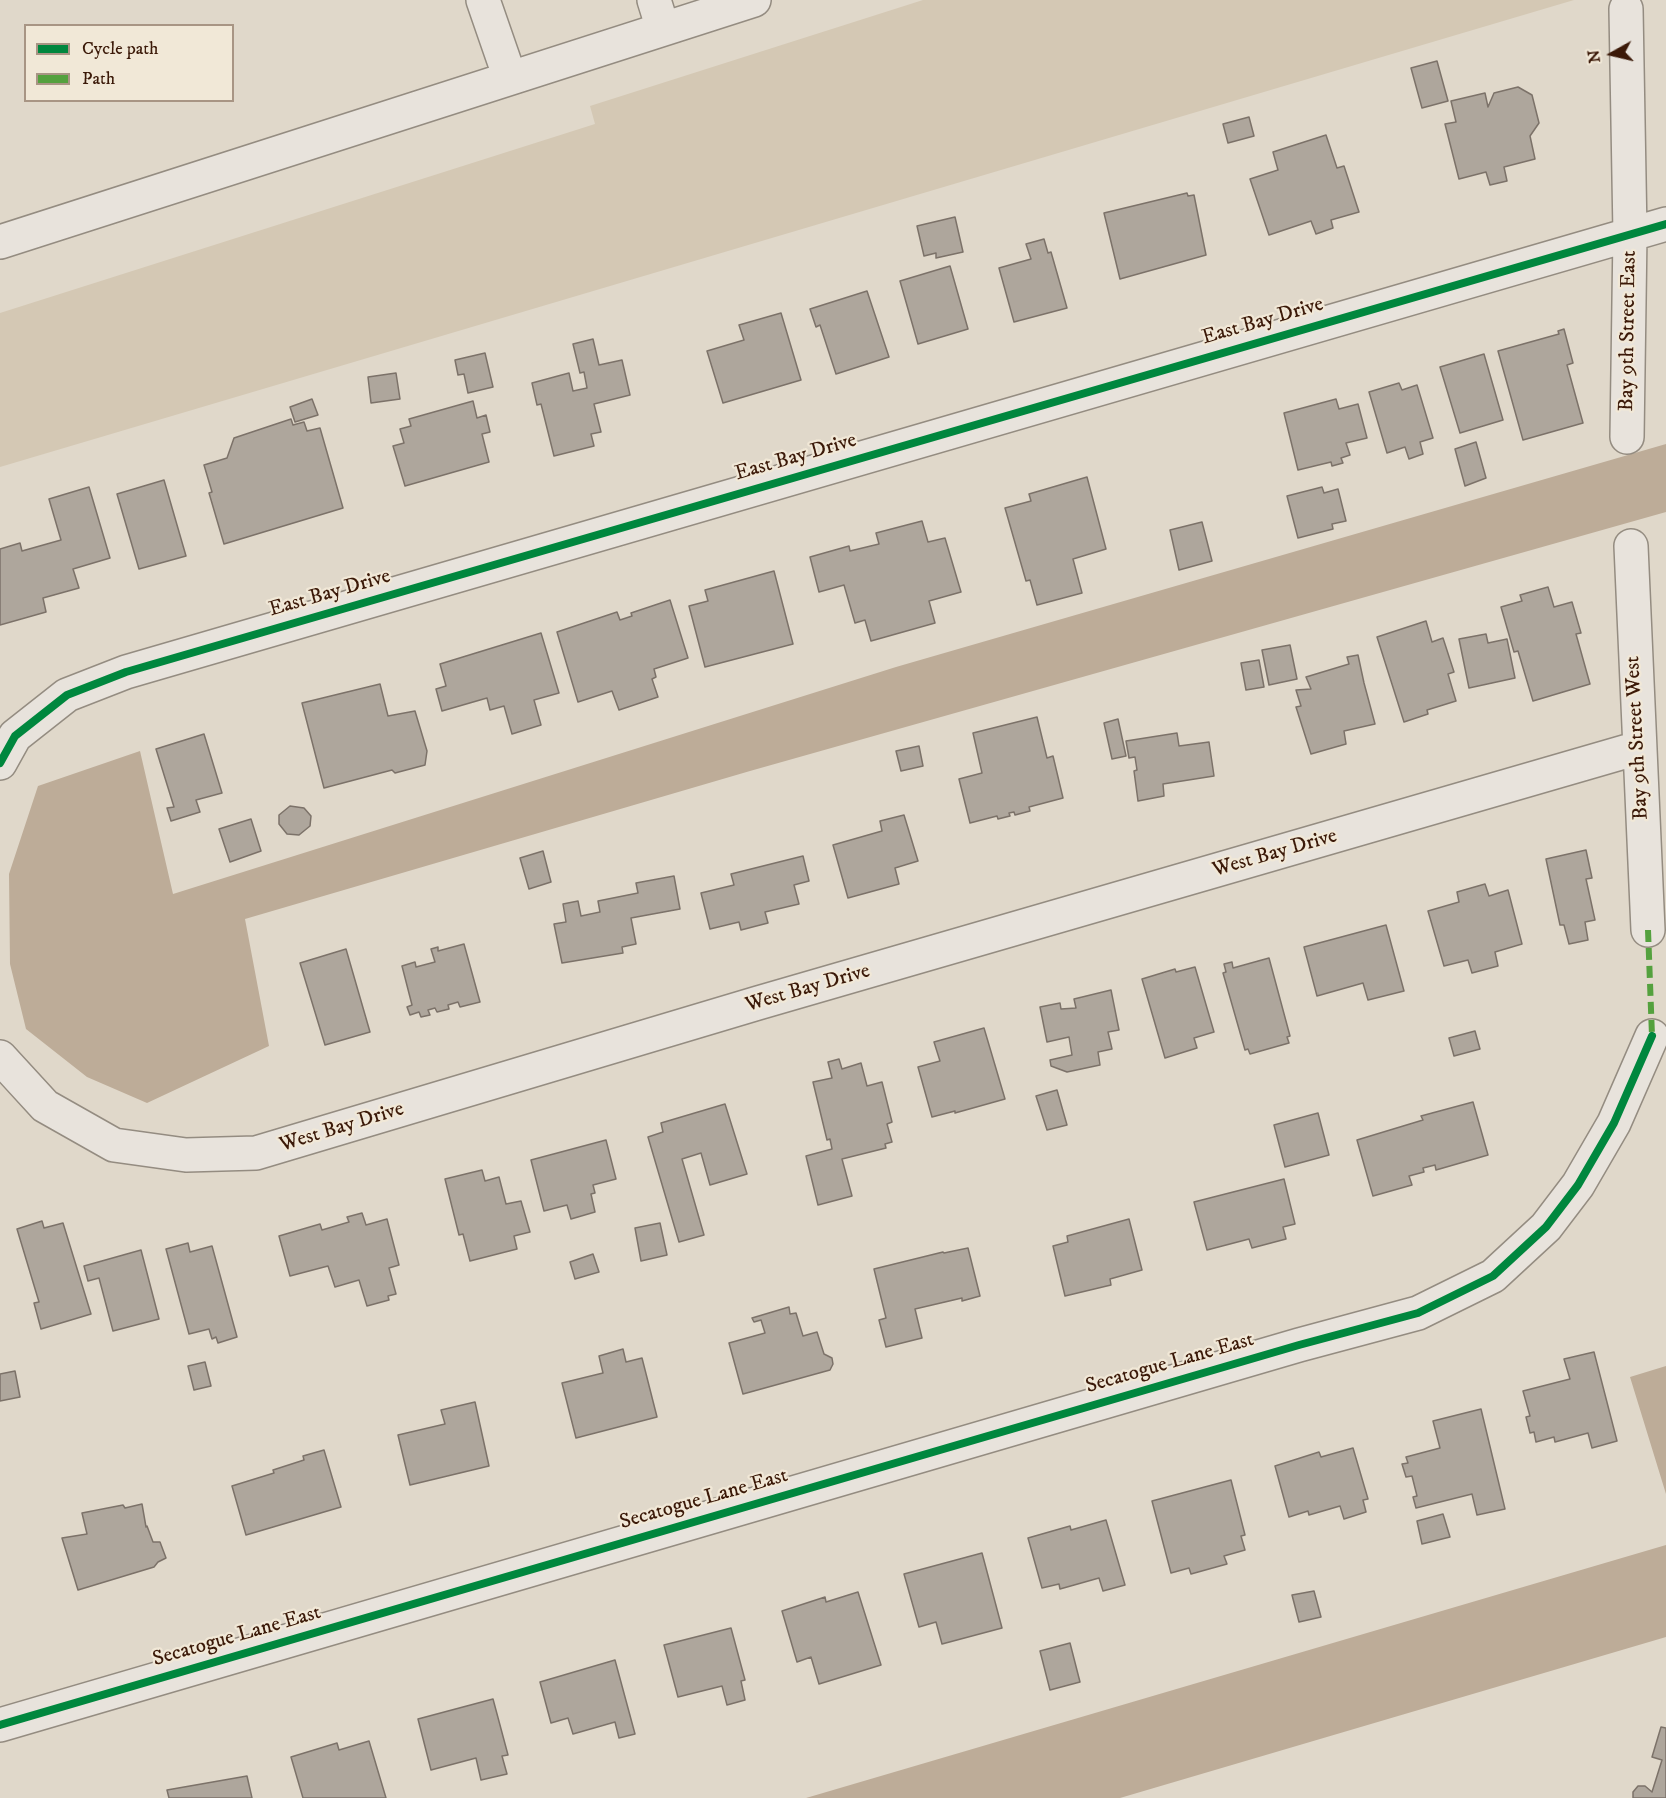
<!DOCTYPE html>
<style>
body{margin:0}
#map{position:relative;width:1666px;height:1798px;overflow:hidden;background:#e0d8ca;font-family:"IM FELL DW Pica",serif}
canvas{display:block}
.legend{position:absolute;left:24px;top:24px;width:210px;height:78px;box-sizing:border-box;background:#f1e8d7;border:2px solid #a89584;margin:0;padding:8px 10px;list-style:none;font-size:18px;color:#3b1908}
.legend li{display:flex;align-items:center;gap:12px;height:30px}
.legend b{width:30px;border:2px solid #a89584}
.north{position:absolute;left:1582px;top:24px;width:60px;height:60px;-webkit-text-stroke:4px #f1e8d7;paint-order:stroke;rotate:262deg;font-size:16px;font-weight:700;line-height:24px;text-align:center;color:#3b1908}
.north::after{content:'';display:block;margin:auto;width:21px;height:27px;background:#3b1908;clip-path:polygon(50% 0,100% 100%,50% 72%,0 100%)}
</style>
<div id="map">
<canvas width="1666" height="1798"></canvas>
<ul class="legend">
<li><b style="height:8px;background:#00873e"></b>Cycle path</li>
<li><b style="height:8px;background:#54a13e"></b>Path</li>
</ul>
<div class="north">N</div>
</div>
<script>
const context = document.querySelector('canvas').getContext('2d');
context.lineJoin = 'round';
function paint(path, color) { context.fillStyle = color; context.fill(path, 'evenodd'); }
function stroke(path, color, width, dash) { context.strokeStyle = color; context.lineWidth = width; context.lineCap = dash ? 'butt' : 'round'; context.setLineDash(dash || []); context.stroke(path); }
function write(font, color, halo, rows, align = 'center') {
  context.font = font + ' "IM FELL DW Pica",serif'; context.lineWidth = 4.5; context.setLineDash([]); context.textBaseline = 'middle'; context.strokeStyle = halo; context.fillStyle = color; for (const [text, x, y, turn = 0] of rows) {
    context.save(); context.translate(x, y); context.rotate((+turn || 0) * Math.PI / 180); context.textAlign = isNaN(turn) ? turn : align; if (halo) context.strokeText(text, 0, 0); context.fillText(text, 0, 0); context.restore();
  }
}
paint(new Path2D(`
 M923,0h651l-1574,467v-154l595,-189 -5,-18z`), '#d4c8b4');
paint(new Path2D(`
 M1666,444v68l-916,259 -505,148 24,127 -122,57 -60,-26 -61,-48 -16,-65 -1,-90 29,-88 102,-35 33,143 723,-227z
 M1666,1366v128l-36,-117z
 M1666,1545v92l-546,161h-314z`), '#bdac98');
const building = new Path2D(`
 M1437,61l11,40 -26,7 -11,-40z
 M1518,87l14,8 7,28 -9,13 5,23 -31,8 3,14 -17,4 -4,-13 -27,7 -14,-55 11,-2 -5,-21 34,-8 3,14 6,-14z
 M1249,117l5,19 -26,7 -5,-19z
 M1326,135l11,33 7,-2 15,46 -28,8 2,8 -17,6 -5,-13 -42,14 -19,-56 28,-9 -5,-18z
 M1187,193l1,3 6,-1 12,60 -86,24 -16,-66z
 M955,217l8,35 -27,6v-5l-12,3 -7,-30z
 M1044,239l4,14 3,-1 16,56 -53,14 -15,-54 32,-9 -5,-15z
 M950,266l18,63 -50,15 -18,-63z
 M867,291l22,66 -53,17 -16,-49 -4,2 -6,-18z
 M781,313l20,67 -78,23 -16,-52 37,-11 -5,-15z
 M1564,329l9,34 -6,2 16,58 -60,17 -25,-89 61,-17 -1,-3z
 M593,339l6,26 23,-5 8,35 -36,9 7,28 -10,2 3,12 -40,10 -13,-52 -4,1 -5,-22 37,-10 4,18 14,-3 -3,-16 -4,1 -7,-29z
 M485,353l8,34 -25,6 -4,-19 -6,1 -3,-15z
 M1484,354l19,66 -43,13 -20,-66z
 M396,373l4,26 -29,4 -3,-26z
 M1399,383l3,7 15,-5 16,53 -13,4 3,12 -14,5 -4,-12 -18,6 -18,-61z
 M312,399l6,16 -23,7 -5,-15z
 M1336,399l3,10 19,-5 9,34 -21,5 4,12 -9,3 2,5 -11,3 -1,-4 -33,8 -14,-57z
 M473,401l4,17 9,-3 4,17 -8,2 7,28 -84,24 -12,-40 11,-3 -4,-14 11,-3 -2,-7z
 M291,419l2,6 11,-3 3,9 13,-3 23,80 -119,36 -15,-51 3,-1 -8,-27 23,-7 7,-20z
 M1476,442l10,36 -21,8 -10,-37z
 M1087,477l19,72 -33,10 9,34 -45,12 -7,-25 -4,1 -21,-73 26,-7 -2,-7z
 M164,480l22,76 -47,13 -22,-75z
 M89,487l21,71 -37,11 6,19 -36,10 3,14 -46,13v-76l20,-6 2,8 39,-11 -12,-41z
 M1322,487l2,6 14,-4 8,32 -14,3 1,5 -35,9 -11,-42z
 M922,521l6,21 17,-4 16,54 -32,9 6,22 -64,18 -6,-21 -10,3 -11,-38 -25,7 -9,-35 39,-11 1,5 29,-7 -3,-11z
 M1202,522l10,39 -33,9 -9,-40z
 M774,571l19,73 -88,23 -16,-61 19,-5 -3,-11z
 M1548,587l6,20 18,-5 9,31 -5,1 14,50 -57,17 -15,-50 -4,1 -13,-45 21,-6 -2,-6z
 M670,600l18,58 -34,11 2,8 -4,2 6,18 -39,13 -7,-19 -34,11 -21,-70 60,-20 3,8 12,-4 -1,-3z
 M1426,621l6,21 11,-4 11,34 -6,2 8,27 -29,9 1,4 -24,8 -27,-85z
 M541,633l18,60 -25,7 7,25 -29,9 -8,-28 -14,4 -3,-12 -45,13 -6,-22 10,-3 -6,-22z
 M1486,634l2,9 19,-4 8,39 -46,10 -10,-49z
 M1290,645l7,34 -28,6 -7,-35z
 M1358,655l6,28 11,41 -31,7 2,13 -35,10 -15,-47 5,-1 -5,-16 15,-1 -5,-12 43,-13 -2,-7z
 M1259,660l5,27 -18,3 -5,-27z
 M380,684l8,32 27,-5 12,40 -2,14 -30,8 -3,-3 -68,18 -22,-85z
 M1037,717l10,41 6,-2 10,42 -34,9 1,4 -15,4 -1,-3 -5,1 1,3 -12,3 -1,-3 -27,7 -11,-44 23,-6 -9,-40z
 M1118,719l8,37 -14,3 -8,-36z
 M1177,733l2,13 30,-4 5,34 -51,8 1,12 -26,5 -4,-30 3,-1 -2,-13 -6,1 -3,-17z
 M204,734l18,59 -26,7 4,12 -29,9 -4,-13 7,-1 -18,-58z
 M919,746l4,20 -22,5 -5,-20z
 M290,806l14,2 7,8 -1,10 -11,9 -12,-1 -8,-10v-9z
 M904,815l14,46 -23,7 4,16 -51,14 -15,-53 49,-14 -2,-10z
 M251,819l10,32 -31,11 -11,-33z
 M1586,850l6,28 -6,1 9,41 -10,2 3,18 -19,4 -5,-19h-4l-14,-66z
 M543,851l8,31 -22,7 -9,-31z
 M803,856l6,25 -15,4 5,19 -34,8 3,11 -27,7 -2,-8 -29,7 -9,-36 33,-8 -3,-11z
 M674,876l6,33 -49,9 5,26 -14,3 1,6 -61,10 -8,-39 12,-2 -3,-18 15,-3 3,15 19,-4 -2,-11 40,-8 -2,-10z
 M1485,884l4,12 19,-6 14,54 -27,8 3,14 -26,7 -4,-13 -24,6 -16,-55 31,-9 -2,-10z
 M1386,925l18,66 -36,9 -5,-17 -46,13 -13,-49z
 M464,944l16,58 -20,5 -2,-5 -10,3 1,4 -12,3 -2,-4 -7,2 2,5 -9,2 -2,-5 -9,3 -3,-8 5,-2 -10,-39 13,-4 1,5 19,-5 -4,-13 7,-2v4z
 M346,949l24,83 -45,13 -25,-82z
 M1269,958l21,78 -3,1 2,6 -39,11 -2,-5 -3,1 -22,-77 3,-1 -2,-8 8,-2 1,6z
 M1195,967l19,65 -20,6 3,10 -32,10 -23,-79 33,-10 1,3z
 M1111,990l8,40 -11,2 4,17 -14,3 2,13 -33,7 -16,-6 -1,-6 22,-5 -3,-18 -22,5 -7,-35 20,-4 1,6 15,-1 -2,-9z
 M984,1028l21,71 -50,14v-2l-23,6 -14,-50 22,-6 -6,-19z
 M1475,1031l5,18 -26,7 -5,-18z
 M839,1059l3,10 19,-6 6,23 15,-4 10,40 -5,2 5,18 -7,2 1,4 -44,11 10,37 -34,9 -12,-49 26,-7 -2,-10 -3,1 -14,-58 19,-4 -4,-16z
 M1057,1090l10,35 -20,5 -11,-34z
 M1473,1102l15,53 -52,15 -1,-5 -12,3 1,4 -15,4 3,9 -39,11 -16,-56 66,-20 -2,-4z
 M725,1104l22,70 -37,11 -9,-32 -19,6 22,76 -25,7 -31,-105 15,-5 -2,-9z
 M1318,1113l11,42 -44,12 -11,-42z
 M606,1140l10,39 -23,6 2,8 -4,1 4,18 -24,7 -4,-14 -23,6 -13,-51z
 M482,1170l3,11 14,-4 7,27 15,-3 9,31 -16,4 3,13 -47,12 -7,-27 -4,1 -14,-56z
 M1284,1179l11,45 -12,3 3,12 -34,9 -3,-9 -42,11 -13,-48z
 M362,1213l4,12 21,-6 12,46 -10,3 7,26 -8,2 1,4 -22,6 -8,-26 -24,7 -7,-21 -38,10 -11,-40 41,-12 2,6 27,-8 -2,-5z
 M1129,1219l13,51 -32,9 1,6 -46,11 -12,-50 15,-4 -1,-6z
 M42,1221l2,7 19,-5 28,91 -50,15 -7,-26 5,-1 -22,-73z
 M660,1223l7,32 -26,6 -6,-33z
 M188,1243l2,9 22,-6 25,91 -19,6 -2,-6 -4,2 -3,-10 -20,5 -23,-85z
 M968,1248l12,48 -18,5v-3l-47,11 7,29 -36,9 -7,-27 7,-2 -12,-49 69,-17 1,1z
 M141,1250l18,69 -46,12 -14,-53 -11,3 -4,-15z
 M593,1254l6,18 -24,7 -5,-17z
 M789,1307l1,7 6,-1 7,23 14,-4 7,22 8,4 1,6 -3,6 -87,24 -14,-51 36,-10 -4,-13 -7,2 -2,-4z
 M623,1349l3,13 16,-4 15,59 -81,21 -14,-55 41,-10 -4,-17z
 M1594,1352l23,89 -25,7 -4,-15 -33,9 -1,-5 -18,5 -2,-10 -4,1 -4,-16 4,-1 -7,-25 47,-12 -6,-20z
 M205,1362l6,24 -17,4 -6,-24z
 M15,1371l5,26 -20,4v-27z
 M475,1402l14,64 -79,19 -12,-50 47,-11 -4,-14z
 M1481,1409l24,100 -28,6 -5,-21 -56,14 -3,-11 4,-1 -5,-20 -6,1 -4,-13 6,-1 -2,-6 34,-9 -7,-27z
 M1353,1448l15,51 -5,1 3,12 -22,7 -4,-13 -31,9 -1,-4 -19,6 -14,-51 44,-14 2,5z
 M324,1450l17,57 -95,28 -14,-49 42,-13 -1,-3 31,-10 -1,-4z
 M1231,1480l14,55 -4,1 4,14 -21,6 3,8 -36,10 -2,-6 -18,5 -19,-72z
 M142,1504l4,23 1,-1 6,16h7l6,16 -8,4 -4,5 -76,23 -16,-52 25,-4 -5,-21 41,-8 2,3z
 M1443,1514l7,23 -28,7 -5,-23z
 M1106,1520l19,65 -22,6 -4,-13 -39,11 -1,-5 -17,4 -14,-50 42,-12 1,4z
 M982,1553l20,75 -60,16 -6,-22 -17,5 -15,-53z
 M1314,1591l7,26 -22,5 -7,-27z
 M858,1592l23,73 -62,19 -8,-27 -14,5 -15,-51 43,-14 1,5z
 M731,1628l14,52 -4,1 4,19 -18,5 -5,-19 -44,11 -14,-52z
 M1070,1643l10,39 -30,8 -10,-39z
 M615,1660l20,74 -16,4 -4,-16 -42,12 -5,-16 -17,5 -11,-41z
 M493,1699l15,56 -6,1 5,18 -26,6 -5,-22 -45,12 -13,-51z
 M1661,1727l5,1v70h-33v-6l5,-6h7l7,6 10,-32 -10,-3z
 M369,1741l17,57h-83l-12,-41 46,-14 2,7z
 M247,1776l5,22h-83l-2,-8z`);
paint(building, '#aea69c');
stroke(building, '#7c7269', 1.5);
const minor = new Path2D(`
 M483,0l27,78
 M654,0l9,29
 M1626,9l4,225 -3,203
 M0,242l754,-242
 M1631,546l17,384
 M0,763l15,-27 52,-41 59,-23 1540,-448
 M0,1057l45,49 69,39 72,10 70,-2 502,-150 880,-255
 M0,1725l1299,-380 119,-32 75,-37 53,-49 32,-42 36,-62 38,-87`);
stroke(minor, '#948c81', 36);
stroke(minor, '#e8e3dc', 33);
stroke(new Path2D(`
 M1648,930l4,106`), '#54a13e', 6, [12, 6]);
stroke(new Path2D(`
 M0,763l15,-27 52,-41 59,-23 1540,-448
 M0,1725l1299,-380 119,-32 75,-37 53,-49 32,-42 36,-62 38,-87`), '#00873e', 8);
write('21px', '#3b1908', '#f1e8d7', [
 ["East Bay Drive",1263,322,-16],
 ["Bay 9th Street East",1629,331,-89],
 ["East Bay Drive",796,458,-16],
 ["East Bay Drive",330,594,-16],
 ["Bay 9th Street West",1638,738,-93],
 ["West Bay Drive",1275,854,-16],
 ["West Bay Drive",808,989,-16],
 ["West Bay Drive",342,1128,-17],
 ["Secatogue Lane East",1170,1364,-16],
 ["Secatogue Lane East",704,1500,-16],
 ["Secatogue Lane East",237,1637,-16]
]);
</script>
